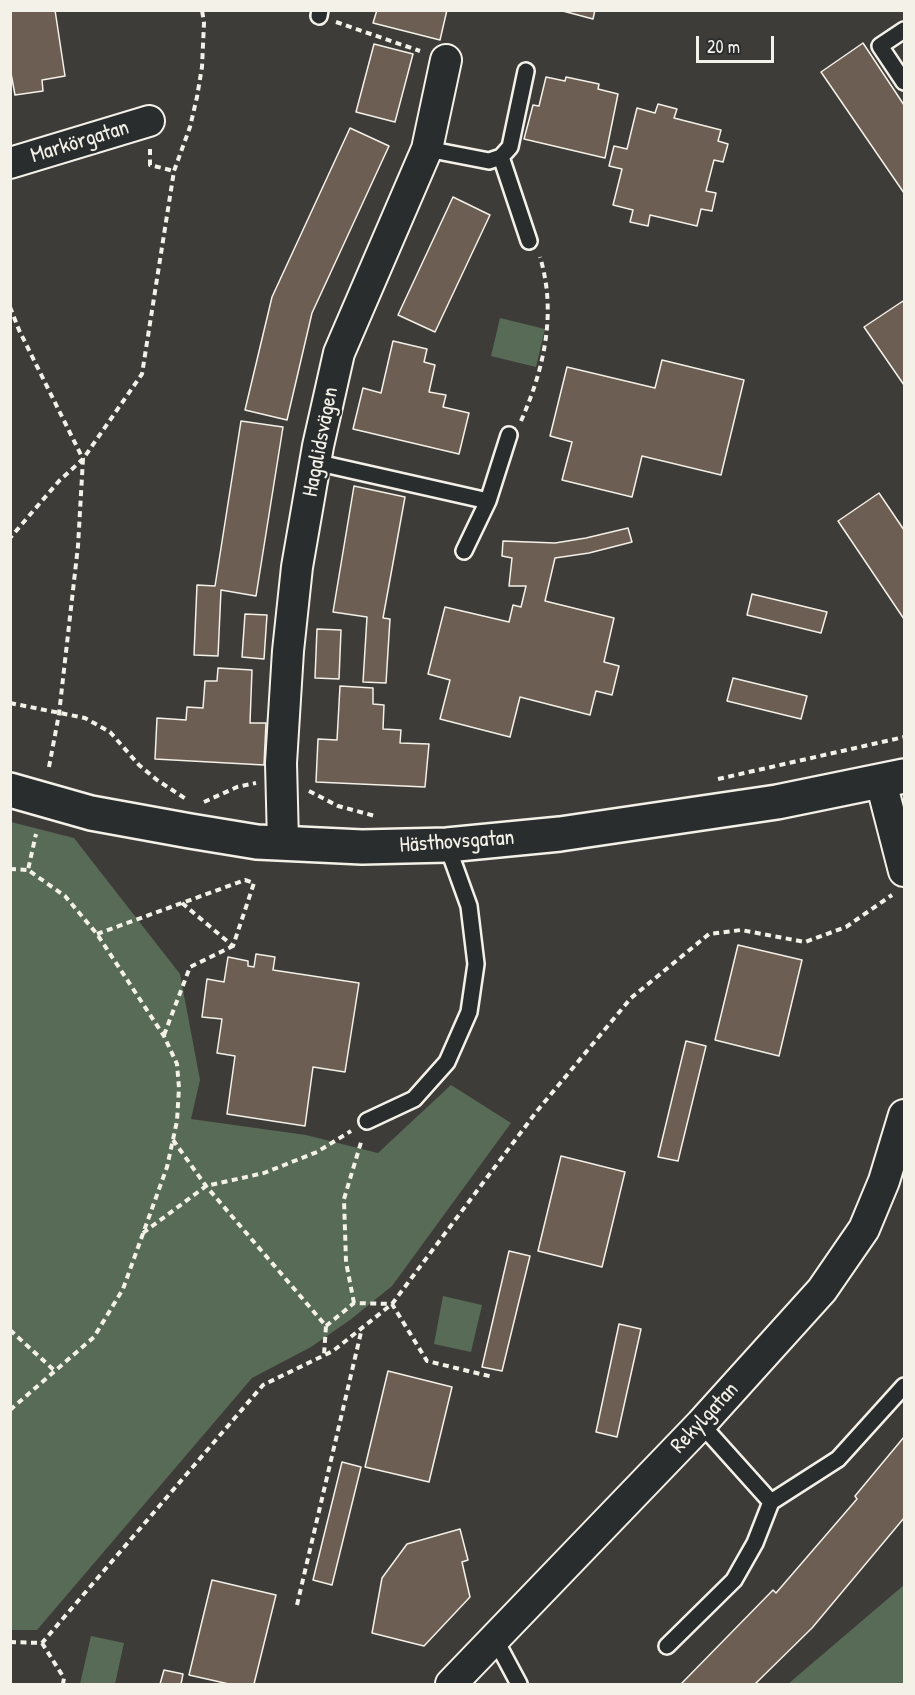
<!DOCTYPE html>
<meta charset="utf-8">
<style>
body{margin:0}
#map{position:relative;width:915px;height:1695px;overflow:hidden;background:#3e3c39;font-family:"Patrick Hand",sans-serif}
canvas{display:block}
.frame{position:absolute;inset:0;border:12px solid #f4f1e8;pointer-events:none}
.scale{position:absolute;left:696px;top:36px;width:78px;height:27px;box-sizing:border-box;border:3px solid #f4f1e8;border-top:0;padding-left:8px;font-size:18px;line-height:21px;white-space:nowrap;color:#f4f1e8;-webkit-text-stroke:4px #2a2d2e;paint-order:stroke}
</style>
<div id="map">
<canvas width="915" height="1695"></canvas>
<div class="frame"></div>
<div class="scale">20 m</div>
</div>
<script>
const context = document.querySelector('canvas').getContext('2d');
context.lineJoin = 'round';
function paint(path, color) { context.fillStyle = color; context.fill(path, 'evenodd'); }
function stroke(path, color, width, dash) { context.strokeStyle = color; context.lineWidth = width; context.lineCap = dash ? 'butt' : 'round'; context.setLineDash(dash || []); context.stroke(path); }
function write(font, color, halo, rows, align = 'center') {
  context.font = font + ' "Patrick Hand",sans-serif'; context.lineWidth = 4.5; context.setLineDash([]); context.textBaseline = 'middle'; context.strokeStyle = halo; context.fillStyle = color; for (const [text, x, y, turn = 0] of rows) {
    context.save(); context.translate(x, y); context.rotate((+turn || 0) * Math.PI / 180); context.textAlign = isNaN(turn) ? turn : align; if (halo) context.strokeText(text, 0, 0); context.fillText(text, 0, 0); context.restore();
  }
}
paint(new Path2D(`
 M500,318l45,11 -9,38 -45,-11z
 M11,822l63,16 106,136 20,106 -9,39 115,16 72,18 73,-68 60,38 -119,163 -42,34 -39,27 -59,31 -215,252h-27z
 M443,1296l39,9 -11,47 -37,-8z
 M904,1585v99h-116z
 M91,1636l33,7 -9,41h-35z`), '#586b56');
const building = new Path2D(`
 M10,10h45l10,66 -23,4 1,11 -28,4 -5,-27z
 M377,10h70l-7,30 -67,-17z
 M559,10h36l-2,9z
 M863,43l41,62v88l-83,-121z
 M374,44l39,10 -18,68 -39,-10z
 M546,77l19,4 1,-4 33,7 -1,5 20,5 -13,64 -81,-19 9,-34 6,1z
 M658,104l19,5 -3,9 47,12 -3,11 10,3 -5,18 -9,-2 -8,31 10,2 -4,18 -11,-2 -4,17 -47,-11 -2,11 -18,-4 3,-12 -20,-5 9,-36 -13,-3 5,-20 13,3 10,-41 18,5z
 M350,128l39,18 -77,167 -25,107 -42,-10 27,-113z
 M453,197l37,18 -55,117 -37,-17z
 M903,301l1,3v81l-40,-58z
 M393,341l34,8 -3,13 11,3 -6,27 17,3 -3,12 26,6 -10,41 -106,-25 10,-41 18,5z
 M662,360l82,20 -23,95 -79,-19 -10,41 -70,-17 10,-38 -22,-6 17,-69 88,21z
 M241,421l42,6 -27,169 -35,-6 -3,66 -24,-1 3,-70 18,1z
 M354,486l51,11 -22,121 7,1 -4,64 -23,-1 4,-65 -34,-5z
 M879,493l25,37v89l-66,-98z
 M628,528l4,14 -43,11 -34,5 -10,43 69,17 -10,44 15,4 -7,29 -16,-4 -6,24 -70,-18 -10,40 -70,-18 10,-39 -22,-6 17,-67 64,15 4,-17 8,2 5,-21h-17l3,-28 -10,-2 1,-15 52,2 31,-5z
 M752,594l75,18 -6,21 -74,-18z
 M245,614l22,1 -3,44 -22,-2z
 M317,629l24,1 -2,49 -24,-1z
 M218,668l34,2 -2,53h16l-2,42 -109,-6 2,-41 29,2 1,-13 16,1 2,-27h12z
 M733,678l74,18 -6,23 -74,-18z
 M340,686l33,2v16l11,1 -1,24 18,1 -1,13 29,1 -4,43 -109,-5 2,-43 19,1z
 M738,945l64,15 -23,96 -64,-16z
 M256,954l19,3 -2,13 86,13 -14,89 -32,-5 -8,59 -78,-12 8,-58 -18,-3 5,-34 -20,-2 5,-38 17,3 4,-25 20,4v5l6,1z
 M686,1041l20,5 -28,115 -20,-4z
 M561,1156l64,16 -23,95 -64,-16z
 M509,1251l21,5 -28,115 -20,-4z
 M619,1324l22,5 -24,108 -21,-5z
 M388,1371l64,16 -23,95 -64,-15z
 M904,1437v81l-92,110 -57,56h-74l92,-94 3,3 81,-94 -2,-3z
 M342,1462l19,5 -29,118 -19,-5z
 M460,1529l8,31 -6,2 8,35 -46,49 -52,-13 10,-55 25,-34z
 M212,1580l64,15 -22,89h-25l-40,-9z
 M164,1670l19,4 -2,10h-21z`);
paint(building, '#6c5e53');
stroke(building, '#f4f1e8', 1.5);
const lane = new Path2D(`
 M319,16l1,-6
 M904,30l-24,16 24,36
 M526,71l-16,76 -9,10 28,84
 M427,149l62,12 12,-4
 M315,462l173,39
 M464,551l24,-50 21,-66
 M367,1121l47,-22 33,-37 22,-50 7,-48 -7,-58 -22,-61
 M771,1502l67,-43 66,-73
 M495,1639l24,45
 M667,1646l67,-66 21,-37 16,-41 -70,-78`);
const street = new Path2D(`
 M10,163l139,-42
 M881,782l23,89
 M283,842l-2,-79 7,-112 9,-84 21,-121 21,-93 88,-204 19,-89
 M451,1684l250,-260 121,-134 42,-61 20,-48 20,-66`);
const secondary = new Path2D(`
 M10,790l81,23 99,18 67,11 105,5 85,-2 113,-11 217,-32 127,-26`);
stroke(lane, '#f4f1e8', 20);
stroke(street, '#f4f1e8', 34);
stroke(secondary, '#f4f1e8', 38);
stroke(new Path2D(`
 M336,22l84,29
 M150,149v16l24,6
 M10,307l9,23 64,129 -24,22 -49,57
 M521,421c23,-52 36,-108 19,-164
 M10,703l75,15 25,14 29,33 18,15 29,19
 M49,767l10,-53 19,-168 5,-87 59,-85 32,-203 16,-44 7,-30 5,-30 2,-44 -2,-13
 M718,779l186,-42
 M309,791l29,15 37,10
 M204,802l33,-15 19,-4
 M10,869l18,1
 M97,934l148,-54 9,3 -21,63 -51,-43
 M164,1035l26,-68 43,-21
 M173,1140l33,46 120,140 -2,29
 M143,1233l63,-47 58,-13 53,-21 34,-21
 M354,1303l-8,-41 -2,-63 18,-60
 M326,1326l28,-23 38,1 35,57 66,16
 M10,1330l45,41
 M10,1410l84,-73 29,-48 44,-122 10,-46 2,-33 -2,-24 -13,-28 -67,-102 -32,-38 -37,-26 8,-36
 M297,1605l65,-277
 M10,1642l32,1 221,-258 70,-34 59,-47 145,-193 94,-113 78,-64 32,-4 64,12 41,-15 46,-32
 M42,1643l22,35 -1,6`), '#f4f1e8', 4, [6, 4.5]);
stroke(lane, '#2a2d2e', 15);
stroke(street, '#2a2d2e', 30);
stroke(secondary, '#2a2d2e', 33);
write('22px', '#f4f1e8', '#2a2d2e', [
 ["Markörgatan",80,142,-17],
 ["Hagalidsvägen",321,442,-79],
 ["Hästhovsgatan",457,842,-4],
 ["Rekylgatan",705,1418,-47]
]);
</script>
